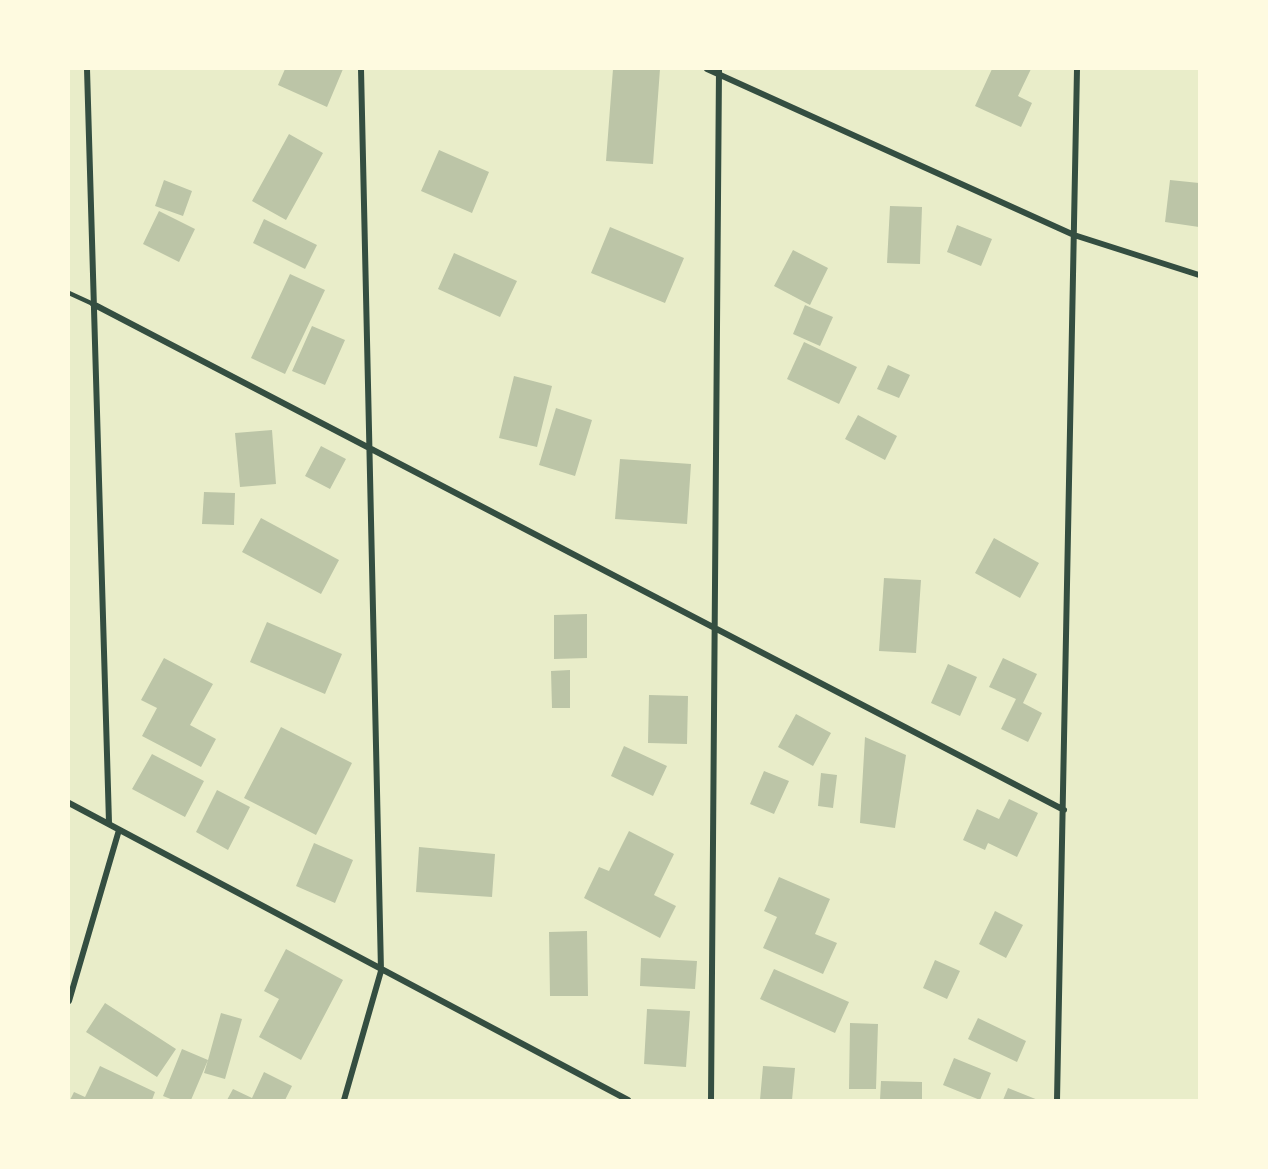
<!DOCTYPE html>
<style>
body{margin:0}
#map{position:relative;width:1268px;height:1169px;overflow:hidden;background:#e9edc9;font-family:"Varela Round",sans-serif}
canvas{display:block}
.frame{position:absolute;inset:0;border:70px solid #fefae0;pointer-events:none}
</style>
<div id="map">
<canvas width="1268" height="1169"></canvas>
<div class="frame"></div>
</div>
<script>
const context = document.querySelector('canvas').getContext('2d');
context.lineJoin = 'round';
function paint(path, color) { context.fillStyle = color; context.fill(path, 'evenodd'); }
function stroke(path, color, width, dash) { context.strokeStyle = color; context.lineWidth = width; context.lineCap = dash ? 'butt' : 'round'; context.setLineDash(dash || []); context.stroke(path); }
paint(new Path2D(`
 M285,69h58l-16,38 -49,-22z
 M613,69h47l-7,95 -47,-3z
 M992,69h39l-13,27 14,7 -11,24 -46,-21z
 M289,134l34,19 -37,67 -34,-19z
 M439,150l50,22 -17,41 -51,-22z
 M164,180l28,11 -9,25 -28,-10z
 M1170,180l29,3v44l-34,-5z
 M890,206l32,1 -2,57 -33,-1z
 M159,211l36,18 -16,33 -36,-18z
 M264,219l53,26 -12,24 -52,-26z
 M957,225l35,14 -11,27 -34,-14z
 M610,227l74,31 -19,45 -74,-30z
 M793,250l35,18 -18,37 -36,-19z
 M454,253l63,28 -17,36 -62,-28z
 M290,274l35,16 -40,84 -34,-16z
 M805,305l28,12 -13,29 -27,-12z
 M312,326l33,14 -20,45 -33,-14z
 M804,342l53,25 -18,37 -52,-25z
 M888,365l22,10 -11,23 -22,-9z
 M514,376l38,10 -15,61 -38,-9z
 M556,408l36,12 -17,56 -36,-11z
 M858,415l39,21 -12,24 -40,-21z
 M272,430l4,54 -36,3 -5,-54z
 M321,446l25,13 -16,30 -25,-13z
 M620,459l71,5 -4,60 -72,-5z
 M204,492l31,1 -1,32 -32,-1z
 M261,518l78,42 -18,34 -79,-42z
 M994,538l45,25 -19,35 -45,-25z
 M884,578l37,2 -5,73 -37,-2z
 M587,614v44l-33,1v-44z
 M267,622l75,32 -17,40 -75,-32z
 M164,658l49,26 -23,41 26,14 -15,28 -59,-31 15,-28 -16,-8z
 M1003,658l34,16 -14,29 19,10 -14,29 -27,-13 15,-30 -27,-12z
 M948,664l29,13 -17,39 -29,-13z
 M570,670v38h-18l-1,-37z
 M649,695l39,1 -1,48 -39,-1z
 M796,714l35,19 -18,33 -35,-19z
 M281,727l71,36 -36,72 -72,-37z
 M865,737l41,18 -11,73 -35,-5z
 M624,746l43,20 -14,30 -42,-20z
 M152,754l52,27 -19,36 -53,-28z
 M764,771l25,10 -15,33 -24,-10z
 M821,773l16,2 -4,33 -15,-2z
 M217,790l33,17 -22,43 -32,-18z
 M1009,799l29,14 -21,44 -29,-14 -3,7 -22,-10 14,-31 22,10z
 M629,831l45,23 -20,41 22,11 -16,32 -76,-40 15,-31 10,4z
 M314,843l39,17 -18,43 -39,-17z
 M419,847l76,7 -3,43 -76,-5z
 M779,877l51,22 -15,35 22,9 -14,31 -60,-26 14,-31 -13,-6z
 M995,911l28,14 -17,33 -27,-14z
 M587,931l1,65h-38l-1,-64z
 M286,949l57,31 -42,80 -42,-23 20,-38 -15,-8z
 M641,958l56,3 -2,28 -55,-3z
 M935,960l25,11 -13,28 -24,-11z
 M774,969l75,33 -14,31 -75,-34z
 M105,1003l71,46 -19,28 -71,-45z
 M647,1009l43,2 -4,56 -42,-3z
 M221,1013l21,6 -17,60 -21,-6 4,-13 -17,40h-18l-10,-4 19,-47 26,11z
 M978,1018l48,23 -9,21 -49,-23z
 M850,1023l28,1 -2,65h-27z
 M954,1058l37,15 -11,27 -37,-15z
 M100,1066l55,26 -3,8h-82l4,-8 11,5z
 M763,1066l32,2 -3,32h-32z
 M264,1072l28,14 -7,14h-58l6,-11 19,9z
 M881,1081l41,1v18h-42z
 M1008,1088l30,12h-35z`), '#bcc5a7');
stroke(new Path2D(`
 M69,293l24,11`), '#344e41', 4.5);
stroke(new Path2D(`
 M87,69l22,754
 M707,69l367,166 125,40
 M93,304l971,506
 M69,803l559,297
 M69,1001l50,-171
 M344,1100l37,-129 -20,-902
 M711,1100l8,-1031
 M1057,1100l20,-1031`), '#344e41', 6);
</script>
